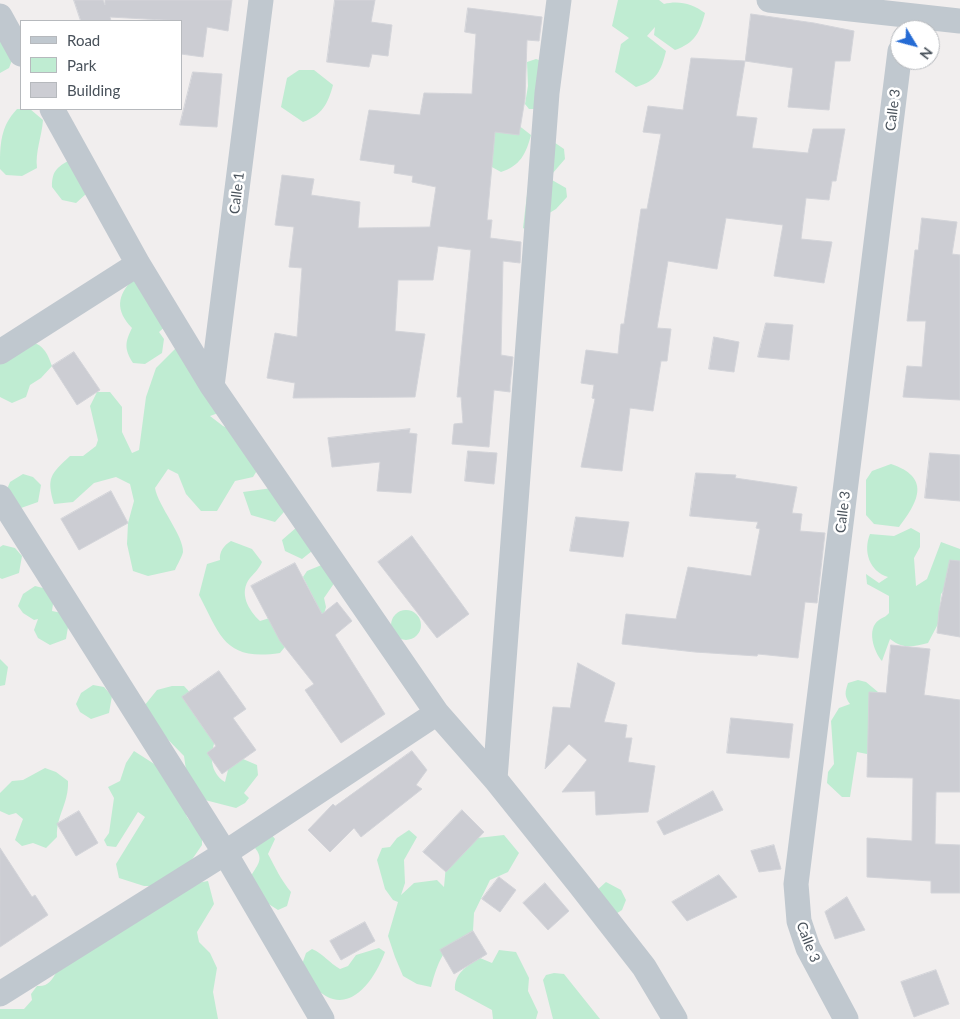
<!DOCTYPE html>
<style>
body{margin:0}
#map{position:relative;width:960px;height:1019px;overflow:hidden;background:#f1eeee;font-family:Lato,sans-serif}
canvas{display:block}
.legend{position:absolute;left:20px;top:20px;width:162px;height:90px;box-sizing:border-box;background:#fff;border:1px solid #b6b9bd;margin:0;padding:6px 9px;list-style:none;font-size:15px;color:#48515a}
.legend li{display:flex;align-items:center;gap:10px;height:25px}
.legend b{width:25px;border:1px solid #b6b9bd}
.north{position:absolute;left:890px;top:20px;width:50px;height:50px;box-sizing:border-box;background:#fff;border:1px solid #b6b9bd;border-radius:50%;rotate:127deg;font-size:14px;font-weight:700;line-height:20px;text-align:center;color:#48515a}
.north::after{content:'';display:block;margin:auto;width:18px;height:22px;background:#256bd4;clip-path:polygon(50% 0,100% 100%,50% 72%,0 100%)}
</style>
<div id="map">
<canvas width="960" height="1019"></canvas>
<ul class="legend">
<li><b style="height:6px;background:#c0c8cf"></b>Road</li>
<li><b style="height:14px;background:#bfecd2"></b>Park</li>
<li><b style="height:14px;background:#cccdd3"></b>Building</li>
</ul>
<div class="north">N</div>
</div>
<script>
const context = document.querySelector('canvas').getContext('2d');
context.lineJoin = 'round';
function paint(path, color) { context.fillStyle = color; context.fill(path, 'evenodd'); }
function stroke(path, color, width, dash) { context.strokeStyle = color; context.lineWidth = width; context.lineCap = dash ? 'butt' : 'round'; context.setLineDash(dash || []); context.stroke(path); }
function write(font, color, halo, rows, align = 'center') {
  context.font = font + ' Lato,sans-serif'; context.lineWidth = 5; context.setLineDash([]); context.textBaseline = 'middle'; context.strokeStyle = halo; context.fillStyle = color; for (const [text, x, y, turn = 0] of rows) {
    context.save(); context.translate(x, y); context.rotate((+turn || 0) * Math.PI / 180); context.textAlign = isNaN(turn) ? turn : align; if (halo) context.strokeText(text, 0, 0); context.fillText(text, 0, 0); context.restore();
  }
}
paint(new Path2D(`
 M618,0h41l5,4c15,-4 29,0 41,9 -5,19 -10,30 -30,37l-21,-15 1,-8 -8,9 19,15c-5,20 -9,30 -30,36l-21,-15 6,-28 8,-6 -17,-12z
 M0,32l18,13 -9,23 -9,5z
 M536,59l15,5 -10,45h-12l-4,-5 3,-18 -1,-24z
 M299,70h15l19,15c-5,19 -11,30 -30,37l-22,-15 6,-29z
 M17,109h13l13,11c-1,16 -8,32 -6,48l-15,8 -16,-1 -6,-6c0,-24 0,-42 17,-60z
 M513,121l18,14c-5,19 -11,31 -30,37l-11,-6 -8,-26z
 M548,138l16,11 1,10 -13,15v6l14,8 1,9 -11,12 -10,6 -13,19 -10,-6 5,-42z
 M73,158l13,36 -10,9 -14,-3 -10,-13c0,-18 6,-20 21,-29z
 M133,279l34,46 -8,7 5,7 -2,14 -17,11 -12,-1c-9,-14 -8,-21 -1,-35 -17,-18 -15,-32 1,-49z
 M28,341c15,3 19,11 24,25l-11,12 -11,7 -4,12 -14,6 -12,-6v-33z
 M178,346l43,66 -11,4 13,10 30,13 10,22 -10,16 -18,4 -18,30h-16l-15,-17 -8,-20 -10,-5 -13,19c3,18 29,48 28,64 -1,5 -6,13 -8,18l-27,6 -15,-5 -6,-27 1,-21 6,-22 -4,-17 -14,-7 -22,6 -21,19 -19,2c-8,-27 -3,-30 16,-48h13l13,-10 2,-6 -8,-34 7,-14h13l12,15v25l10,21 7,-3 7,-53 10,-29z
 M891,464c39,13 29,36 8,63l-25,-3 -8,-9v-35l6,-9z
 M23,474l10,3 8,8 -3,17 -17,6 -16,-14 5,-12z
 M287,486l4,18 -16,18 -24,-7 -8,-23z
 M297,527l20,20 -15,12 -17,-8 -3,-11z
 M911,528l9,5v14l-6,11 2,28 11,-7 14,-37 19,7v24l-19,21 -3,30 -10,19c-15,4 -25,6 -38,-4l-8,22c-8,-9 -16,-32 -3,-41 4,-3 7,-3 10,-7v-17l-22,-12 -1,-10 13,9 9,-6c-19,-6 -25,-26 -18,-43l24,2z
 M231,541l21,8 10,13c-3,7 -7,10 -12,16 -12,15 -1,33 10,43l13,-4 19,21 -12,15c-55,8 -59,-16 -81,-58l8,-31 13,-4c-1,-8 4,-15 11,-19z
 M3,545l12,3 7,8 -3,17 -17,6 -2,-1v-31z
 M324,564l11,18 -11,16 2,9 -3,10 -20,-40 4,-6z
 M35,586l12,3 7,8 -2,14 10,2 7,8 -3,18 -16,6 -12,-7 -4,-8 4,-11 -4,1 -11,-7 -5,-7 5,-12z
 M391 625a15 15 0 1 1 30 0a15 15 0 1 1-30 0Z
 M0,659l8,8 -3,18 -5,1z
 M858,680l8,2 12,10 -1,58 -10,4 -10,-2 -7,45h-8l-15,-14 1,-11 6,-8 -3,-43 8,-13 11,-4c-6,-8 -5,-12 -2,-21z
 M93,685l11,2 8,9 -3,17 -18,6 -11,-7 -4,-8 5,-11z
 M172,686h12l12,13 20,40c-7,15 -6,34 9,43l5,-20 13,-3 14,6 1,10 -14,18 5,5 -4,5 -9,5 -31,-8 -17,-16 -4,-28 -44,-45 17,-21z
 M134,751l25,16 19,20 9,30 15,20v8l-11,16 -36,25h-11l-25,-8 -3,-14 29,-47 -7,-5 -22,35 -9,-1 -3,-6 5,-7 5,-35 -6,-11 12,-6 6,-18z
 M45,768l11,4 12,9c1,23 -12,34 -11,56l-11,11 -13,-5 -11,3 -7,-6 8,-21 -7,-6 -7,2 -9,-4v-18l12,-12 11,-1z
 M409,830l8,7 -13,23 1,23 -4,12 13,-12 23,-3 7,7 2,-22 23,-26 35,-4 15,18 -11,19 -18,8 -16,33 -1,18c-29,16 -33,24 -42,56l-14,-3 -14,-8 -8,-19 -7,-21 10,-34 -5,-2 -8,-11 -8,-29 5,-12 8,-1 7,-9z
 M271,834l4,5 -7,15c7,13 13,26 23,38l-4,14 -9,4 -11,-7 -16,-27c7,-12 13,-17 4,-28z
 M208,881l6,23 -17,28 2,10 11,11 7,15 -4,24 5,27h-218v-10h24l8,-9 -1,-6 6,-8c11,1 15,-6 20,-15l135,-87z
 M606,882l15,8 5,10 -4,10 -11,7 -16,-25z
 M379,948l6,4c-7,19 -26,54 -52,47 -13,-3 -24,-19 -33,-29l6,-17 6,-4c12,5 17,14 28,20l8,-3 8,-11z
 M499,950l17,2 13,26 -1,13 10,21 -2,7h-43l-1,-9 -37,-20c-1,-17 12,-24 25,-32l12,5z
 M554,973l10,1 36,45h-47l-10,-39 3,-5z`), '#bfecd2');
const building = new Path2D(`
 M74,0h29l2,5v-5h127l-4,31 -21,-4 -4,30 -22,-3v-33l-71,-4 1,4h-30z
 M335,0h40l-4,22 21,3 -4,31 -16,-2 -3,13 -42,-5z
 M468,8l74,9 -3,24 -12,-1 -2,59 -6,36 -24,-3 -8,88h5l-2,18 31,4 -1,21 -17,-2 -2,94 12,2 -3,29v6l-16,-2 -5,57 -37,-3 2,-20 9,-1 -2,-26h-4l14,-147 -33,-4 -5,34h-35l-3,51 30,3 -10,63 -122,1 2,-15 -28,-5 8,-45 22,4 5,-69 -13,-1 5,-40 -19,-2 7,-50 32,4 -3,16 49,7 -2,26 72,-1 6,-40 -24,-5 1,-6 -19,-3 1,-8 -35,-5 9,-50 51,5 4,-22 48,1 4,-60 -11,-2z
 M751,14l63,9 40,8 -4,30h-15l-6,49 -41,-3 5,-39 -48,-7 -9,55 21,2 -5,30 56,5 5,-24h32l-9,52h-4l-3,19 -23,-2 -5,41 31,3 -8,41 -50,-7 9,-51 -57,-7 -9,51 -49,-8 -11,67 14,1 -4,32h-6l-8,50 -23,-3 -8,63 -41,-4 14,-68 -3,-1 2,-13 -13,-2 5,-33 32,4 3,-30h3l17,-115h6l14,-75 -18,-2 5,-26 35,4 8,-52 54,3z
 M193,72l29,2 -5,53 -37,-2z
 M922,218l35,4 -5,32 8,1v145l-57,-3 4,-31 15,1 4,-46h-19l8,-71h3z
 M766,323l27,2 -4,35 -31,-3z
 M714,337l25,5 -5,30 -25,-3z
 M74,352l26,38 -23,15 -25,-39z
 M410,429l-1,4 8,1 -6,59 -34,-2 3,-29 -48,5 -4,-29z
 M468,451l29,2 -3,31 -29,-3z
 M930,453l30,2v46l-35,-3z
 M696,473l40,2 -1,3 62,9 -5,26 10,1 -2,17 25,2 -8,70 -12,-1 -7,56 -40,-4 -1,2 -62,-4 -73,-8 4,-30 50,5 12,-52 63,9 9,-47 -4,-1 2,-6 -68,-6z
 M111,491l17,32 -49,27 -18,-31z
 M576,517l53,5 -6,35 -53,-6z
 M412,536l57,78 -32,24 -59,-76z
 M950,560l10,1v76l-23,-4 2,-22z
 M295,563l27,51 15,-12 15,19 -17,14 50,79 -44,29 -36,-53 9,-6 -34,-43 -29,-55z
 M891,645l39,4 -6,46 36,5v92h-24l-1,52 25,1v48h-29v-12l-64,-4v-39l45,3 1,-63 -46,-1 2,-85 17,1z
 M578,663l37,20 -11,39 23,3 -2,13h7l-4,24 27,4 -7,46 -52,3 -1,-24 -33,1 25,-32 -18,-16 -24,25 8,-62 17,1z
 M219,671l27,38 -13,9 23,32 -34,24 -15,-21 9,-7 -34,-49z
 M731,718l62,6 -4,34 -62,-5z
 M412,751l15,19 -11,15 6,4 -61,48 -7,-9 -24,24 -22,-22 25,-26 2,2z
 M713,791l10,19 -59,25 -7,-13z
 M462,810l22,22 -38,40 -23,-20z
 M79,811l19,32 -22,13 -19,-32z
 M774,845l7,24 -22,3 -8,-21z
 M0,848l32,49 3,-2 13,20 -48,32z
 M719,875l18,22 -50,24 -15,-19z
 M499,877l17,13 -16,22 -18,-13z
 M545,883l24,28 -21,19 -25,-27z
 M847,897l18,33 -30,9 -10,-27z
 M365,922l10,19 -34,19 -11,-19z
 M473,931l14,23 -33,20 -14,-24z
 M936,970l13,34 -35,13 -13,-35z`);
paint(building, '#cccdd3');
stroke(building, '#d3d4d9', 1);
stroke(new Path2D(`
 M769,0l191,21
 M0,16l21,38
 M52,109l86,155 74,122 225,327 58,66 85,106 64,82 31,52
 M0,352l138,-88
 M212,386l49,-386
 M0,497l225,356 97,166
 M495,779l52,-686 12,-93
 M0,994l225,-141 212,-140
 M846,1019l-38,-71 -9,-27 -3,-37 104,-833`), '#c0c8cf', 25);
write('14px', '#48515a', '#fff', [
 ["Calle 3",893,110,-83],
 ["Calle 1",237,193,-83],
 ["Calle 3",843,512,-83],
 ["Calle 3",808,942,69]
]);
</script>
